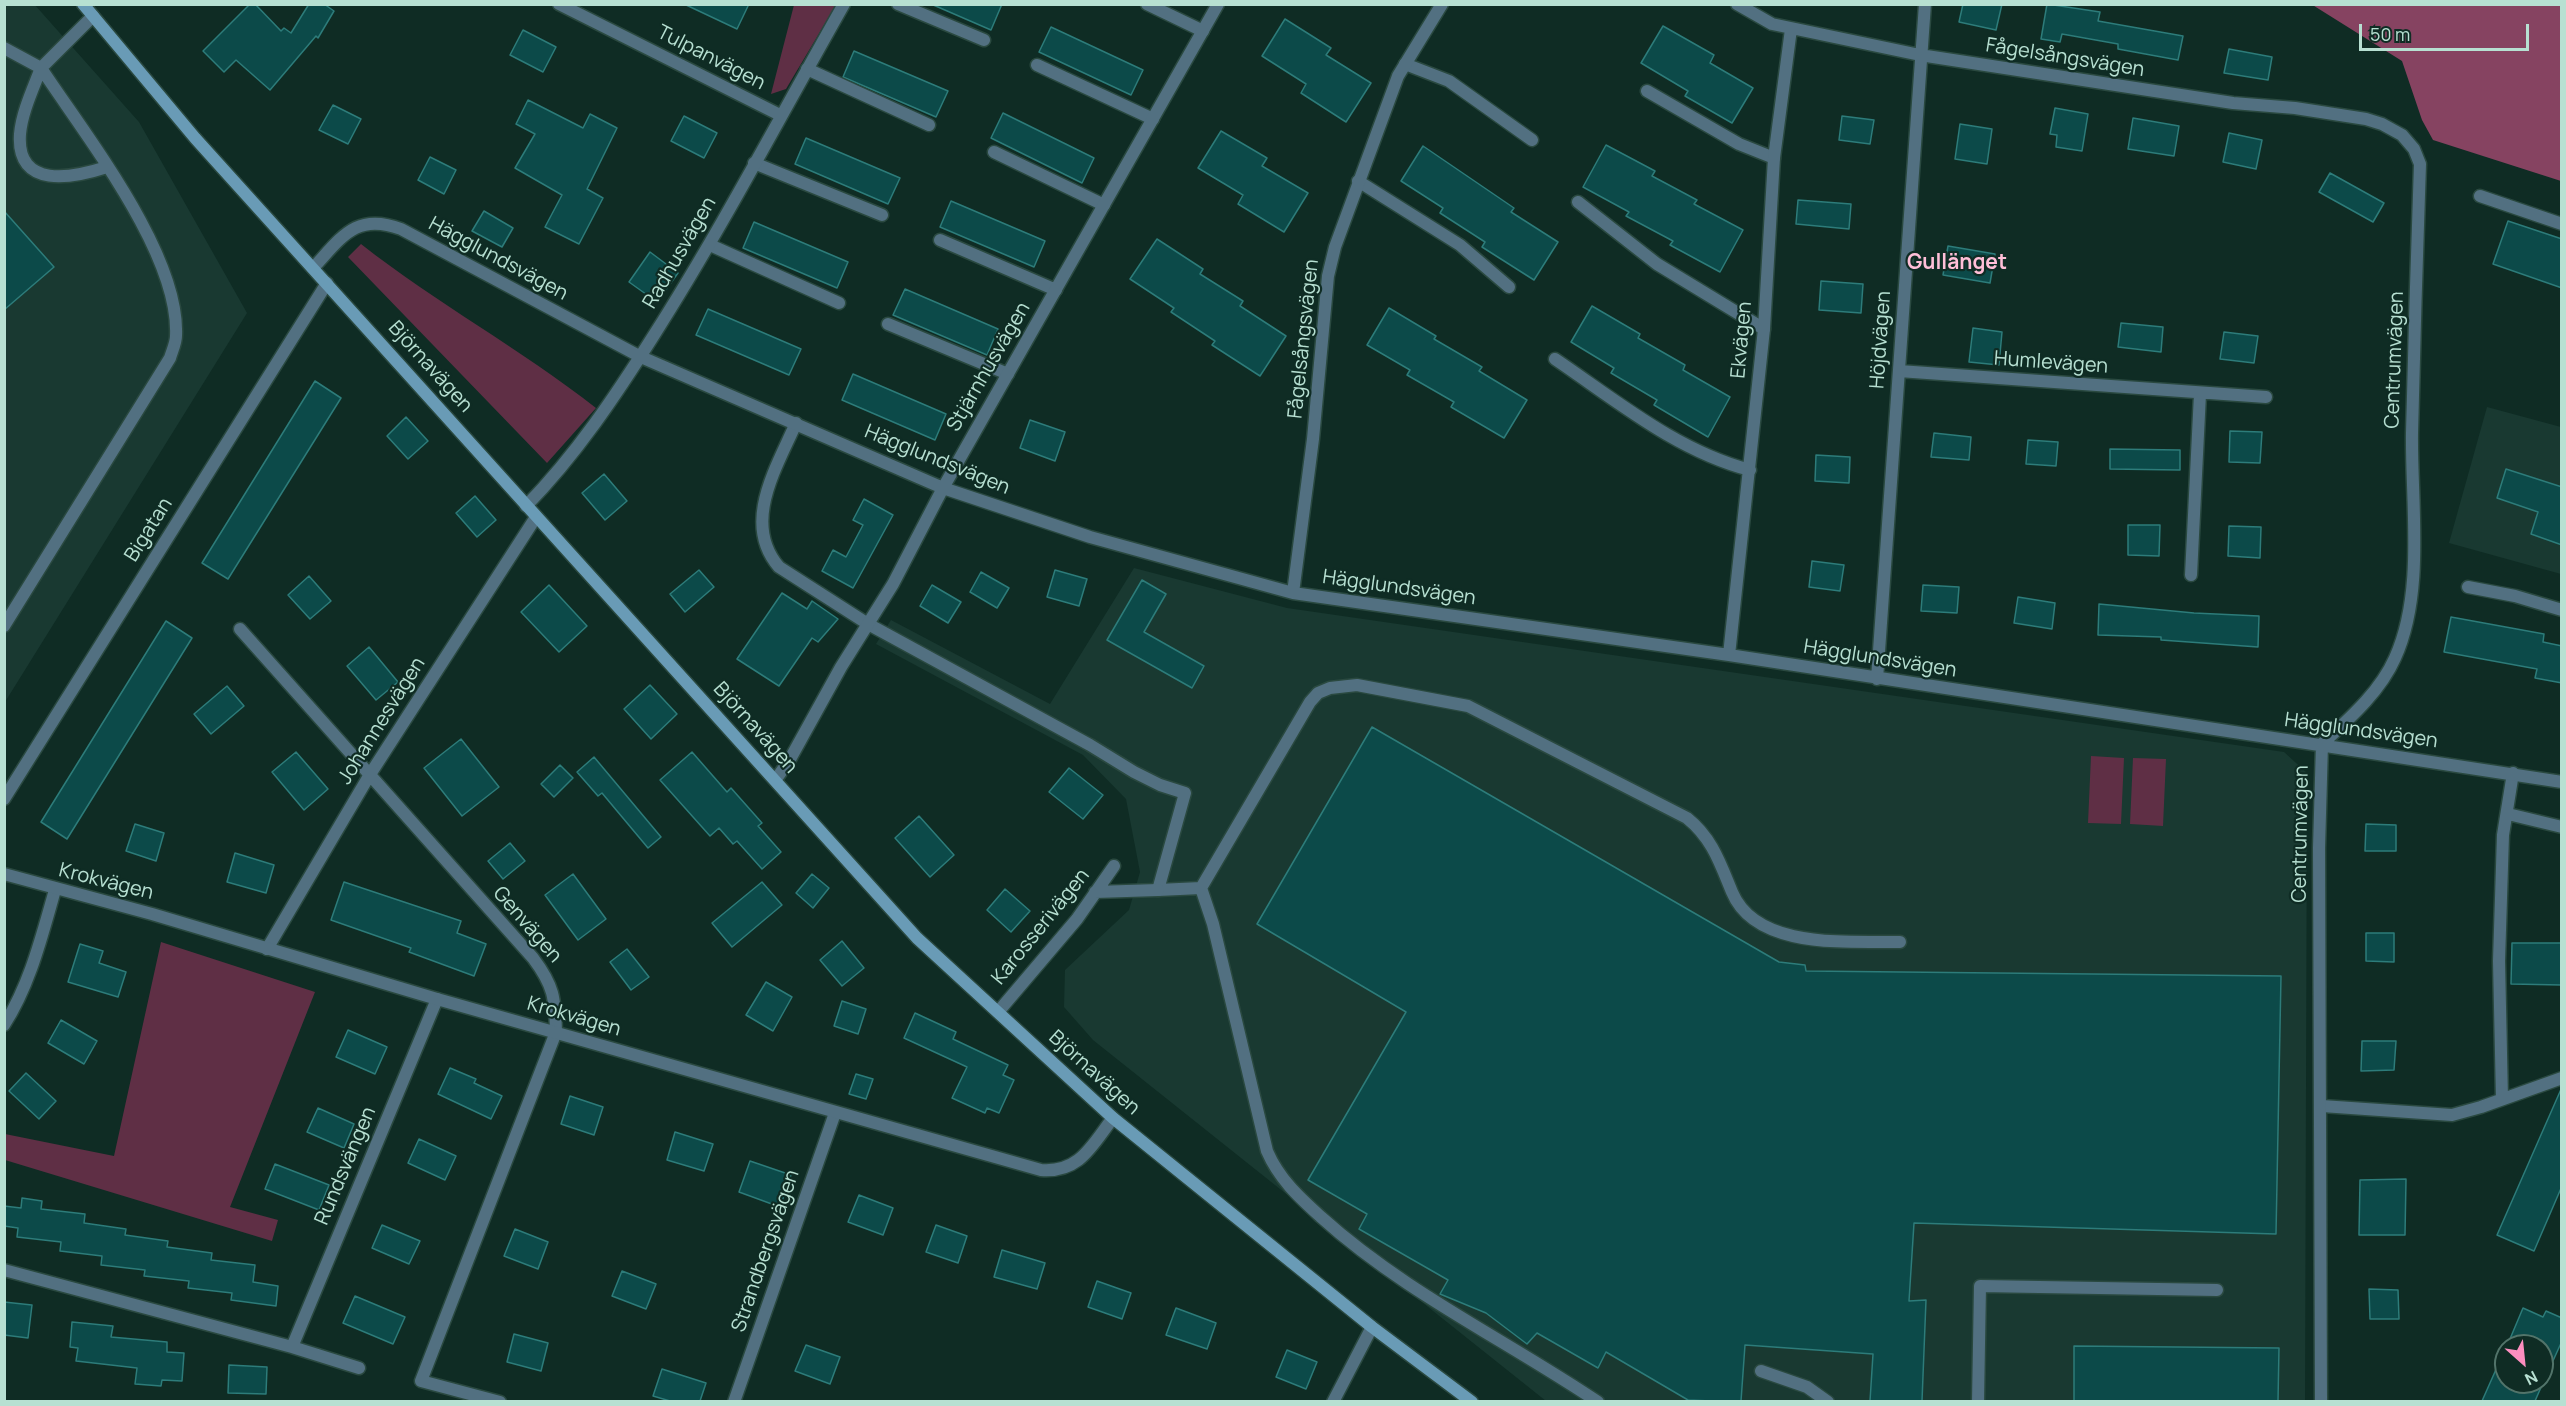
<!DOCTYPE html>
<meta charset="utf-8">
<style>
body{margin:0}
#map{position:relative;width:2566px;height:1406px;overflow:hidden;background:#0f2c24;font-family:Manrope,sans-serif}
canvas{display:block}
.frame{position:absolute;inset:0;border:6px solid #b7e0d2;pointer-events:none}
.north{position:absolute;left:2494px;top:1334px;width:60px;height:60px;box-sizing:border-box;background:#0f2c24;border:2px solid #52746a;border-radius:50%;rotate:153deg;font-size:16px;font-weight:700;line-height:24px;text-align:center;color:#b7e0d2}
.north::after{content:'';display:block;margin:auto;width:21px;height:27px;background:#fd8ebf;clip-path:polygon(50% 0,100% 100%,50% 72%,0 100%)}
.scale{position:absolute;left:2359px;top:24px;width:170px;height:27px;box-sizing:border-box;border:3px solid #b7e0d2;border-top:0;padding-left:8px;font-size:18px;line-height:21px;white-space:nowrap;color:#b7e0d2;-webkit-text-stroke:4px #0f2c24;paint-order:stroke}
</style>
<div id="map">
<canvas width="2566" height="1406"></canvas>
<div class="frame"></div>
<div class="north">N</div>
<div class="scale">50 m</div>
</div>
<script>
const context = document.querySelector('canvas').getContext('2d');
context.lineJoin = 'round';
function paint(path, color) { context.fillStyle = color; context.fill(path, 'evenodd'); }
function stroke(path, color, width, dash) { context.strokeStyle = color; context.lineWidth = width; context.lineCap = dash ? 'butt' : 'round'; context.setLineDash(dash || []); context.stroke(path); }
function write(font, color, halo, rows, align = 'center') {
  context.font = font + ' Manrope,sans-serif'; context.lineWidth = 4.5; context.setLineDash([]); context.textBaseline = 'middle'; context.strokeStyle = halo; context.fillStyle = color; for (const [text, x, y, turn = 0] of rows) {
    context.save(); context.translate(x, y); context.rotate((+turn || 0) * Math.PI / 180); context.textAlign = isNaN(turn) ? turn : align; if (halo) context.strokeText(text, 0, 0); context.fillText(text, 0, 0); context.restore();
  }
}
paint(new Path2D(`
 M34,4l105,118 108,191 -242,389 -1,-697z
 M2487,407l74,20v147l-112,-31z
 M1134,568l153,40 997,144 23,21 -2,628h-759l-453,-361 -29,-33 1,-37 64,-60 11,-38 -14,-73 -43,-44 -207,-111 15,-24 159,84z`), '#193931');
paint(new Path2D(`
 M794,5h42l-50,84 -15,5z
 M361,244c75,59 160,105 235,164l-49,55 -199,-206z
 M2091,756l33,2 -3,66 -33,-1z
 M2133,758l33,1 -3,67 -33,-2z
 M161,942l154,50 -85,215 48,13 -6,21 -267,-81v-26l109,22z`), '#5f2f45');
paint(new Path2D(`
 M2311,4l250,1v176l-128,-41 -11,-20 -20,-59z`), '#864361');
const building = new Path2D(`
 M250,4h5l26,27 3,-3 7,5 18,-29h15l10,7 -16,27 -2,-2 -46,54 -34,-30 -12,12 -21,-21z
 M684,4h65l-12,25z
 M931,4h71l-11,26z
 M1963,4h39l-6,26 -37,-8z
 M2047,4l53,8 -2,9 85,15 -5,24 -60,-11v-5l-56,-10 -2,8 -19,-3z
 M1285,19l46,29 -5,7 45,28 -25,39 -45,-29 5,-9 -44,-28z
 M1663,26l51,29 -4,8 43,25 -21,35 -47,-27 3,-5 -47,-28z
 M1051,27l92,43 -12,25 -92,-43z
 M523,30l33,17 -13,25 -33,-17z
 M2229,49l43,8 -4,23 -44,-7z
 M854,51l94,40 -12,26 -93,-40z
 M528,100l55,28 7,-14 27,14 -30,61 16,9 -24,46 -34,-17 17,-32 -47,-27 20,-34 -19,-10z
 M333,105l28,14 -13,25 -29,-14z
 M2055,108l33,6 -6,37 -26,-4 1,-12 -7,-1z
 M1003,113l91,45 -12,25 -91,-45z
 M684,116l33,17 -13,25 -33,-17z
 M1842,116l32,4 -4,24 -31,-4z
 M2133,118l46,8 -5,30 -46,-7z
 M1960,124l32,5 -5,35 -32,-5z
 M1221,131l46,27 -5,8 46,27 -24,39 -46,-28 5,-9 -45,-27z
 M2229,133l33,7 -6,29 -33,-7z
 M806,138l94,40 -12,26 -93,-40z
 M1606,145l49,26 -3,5 45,24 -3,4 49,26 -23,42 -50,-27 3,-4 -47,-25 3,-4 -46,-25z
 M1423,146l91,62 -3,4 47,30 -24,38 -52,-33 3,-5 -45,-29 3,-5 -42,-27z
 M430,157l26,13 -12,24 -26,-14z
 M2330,173l54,30 -11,19 -54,-30z
 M1798,200l53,4 -2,25 -53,-5z
 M951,201l94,40 -11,26 -94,-40z
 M4,211l50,56 -50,43z
 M484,211l29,17 -11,19 -30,-16z
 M2508,221l54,18v49l-69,-24z
 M754,222l94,40 -11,26 -94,-40z
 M1157,239l46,30 -3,5 43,27 -3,5 46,30 -26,40 -48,-31 3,-4 -44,-29 3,-4 -44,-29z
 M1948,246l47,8 -5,29 -47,-8z
 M650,252l28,21 -21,29 -28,-20z
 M1821,281l42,3 -2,29 -42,-3z
 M905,289l93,40 -11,26 -94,-40z
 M1592,306l48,28 -2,4 47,27 -2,5 47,27 -22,40 -54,-32 3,-5 -46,-27 3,-5 -43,-26z
 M1389,308l47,28 -2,3 48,28 -3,4 48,29 -23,38 -53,-31 3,-5 -47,-27 3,-5 -43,-25z
 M708,309l93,40 -12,26 -93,-40z
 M2121,323l42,4 -2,25 -43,-5z
 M1973,328l29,4 -3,33 -30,-3z
 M2224,332l34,4 -4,27 -34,-4z
 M853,374l93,40 -11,26 -93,-40z
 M315,381l26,17 -113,181 -26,-16z
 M406,417l22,24 -20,18 -21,-23z
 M1030,420l35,12 -10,29 -35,-13z
 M2230,431l32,1 -2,31 -31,-1z
 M1934,433l37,4 -2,23 -38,-3z
 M2028,440l30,2 -2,24 -30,-2z
 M2110,449l70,1v20l-70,-1z
 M1816,455l34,2 -1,26 -34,-2z
 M2506,469l56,18v58l-31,-11 7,-22 -41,-14z
 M604,474l23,27 -22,19 -23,-27z
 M475,496l21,24 -19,17 -21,-24z
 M864,499l29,16 -40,73 -31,-17 11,-21 13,7 17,-32 -10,-5z
 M2128,525h32l-1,31 -31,-1z
 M2229,526l32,1 -1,31 -32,-2z
 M1812,561l32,4 -4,26 -31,-4z
 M699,570l15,17 -29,25 -15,-18z
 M1055,570l32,9 -8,27 -32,-9z
 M981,572l28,16 -12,20 -27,-16z
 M309,576l22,25 -21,18 -22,-24z
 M1142,580l24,14 -22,38 60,34 -12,22 -85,-48z
 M549,585l38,41 -28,26 -38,-40z
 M932,585l29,17 -13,21 -28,-17z
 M1923,585l36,2 -2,26 -36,-2z
 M782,593l25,16 5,-8 26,18 -20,23 -6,-4 -33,48 -42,-27z
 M2018,597l37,6 -3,26 -38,-6z
 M2099,604l95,9 65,3 -1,31 -97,-7v-3l-63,-2z
 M2451,617l93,17 -1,8 19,4v37l-27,-5 2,-9 -93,-17z
 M166,621l26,17 -125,201 -26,-17z
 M369,647l29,35 -22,18 -29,-34z
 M650,685l27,29 -26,25 -27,-30z
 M227,686l17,20 -33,28 -17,-20z
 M1372,727l407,235 26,3 1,6 475,5 -5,258 -362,-11 -5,78 17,-1 -4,101h-52l3,-47 -128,-9 -4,56h-30l-23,-1 -82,-48 -8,16 -61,-35 -10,11 -41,-31 -46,-19 8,-14 -89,-51 8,-15 -59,-34 98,-168 -149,-88z
 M461,739l38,48 -37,29 -38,-48z
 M296,752l32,37 -24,21 -32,-38z
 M692,752l35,40 4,-4 31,35 -4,3 23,26 -19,17 -25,-28 -4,3 -14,-16 -9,8 -50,-56z
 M594,757l67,80 -13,11 -46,-55 -4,3 -21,-24z
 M560,765l13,13 -19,19 -13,-13z
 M1069,768l34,27 -20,24 -34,-27z
 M919,816l35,39 -24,22 -35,-39z
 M135,824l29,9 -8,28 -30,-10z
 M2366,824l30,1v26h-31z
 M510,843l15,18 -22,18 -15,-18z
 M235,853l39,12 -8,28 -39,-11z
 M573,874l33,45 -28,21 -33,-45z
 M812,874l17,14 -16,20 -17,-15z
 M344,882l117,39 -4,12 29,11 -12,32 -65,-24 2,-4 -80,-28z
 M762,882l20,23 -50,42 -20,-24z
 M1005,889l25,22 -19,21 -24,-22z
 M2366,933h28v29l-28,-1z
 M842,941l22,27 -22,18 -22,-26z
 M2512,943h50v42l-51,-1z
 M80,944l23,7 -4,12 27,9 -8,25 -50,-15z
 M627,949l22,28 -18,13 -21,-28z
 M766,982l26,15 -19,34 -27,-16z
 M842,1001l24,8 -8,25 -24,-8z
 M915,1013l41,19 -3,7 55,26 -5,10 11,5 -15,33 -12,-5 -2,5 -33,-15 15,-31 -63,-29z
 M61,1020l36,21 -13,23 -36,-21z
 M348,1030l39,17 -12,27 -39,-17z
 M2362,1041h34l-2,29 -33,1z
 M450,1068l26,11 -2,4 28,13 -11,23 -53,-25z
 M26,1073l30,28 -17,18 -30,-28z
 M856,1074l17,5 -7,20 -17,-5z
 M2562,1087v99l-28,65 -37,-16z
 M570,1096l33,11 -9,28 -33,-11z
 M318,1108l36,16 -10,24 -37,-16z
 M675,1132l38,12 -9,27 -37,-11z
 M419,1139l37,17 -11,24 -37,-17z
 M750,1161l41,14 -11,32 -41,-15z
 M275,1164l54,21 -10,25 -54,-21z
 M2406,1179l-1,56h-46l1,-55z
 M859,1195l34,13 -10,27 -35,-13z
 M22,1198l20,3 -1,8 44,5 -1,9 42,6 -1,6 43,6 -1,6 45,6 -1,7 44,5 -2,17 25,4 -2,20 -45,-6 1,-7 -44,-5 1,-7 -45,-5 1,-6 -44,-5 1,-9 -42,-5 1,-9 -44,-5 1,-9 -14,-2v-20l17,2z
 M382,1225l38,16 -11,23 -37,-16z
 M936,1225l31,11 -9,27 -32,-11z
 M515,1229l33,13 -10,27 -34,-13z
 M1002,1250l43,13 -8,26 -43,-12z
 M622,1271l34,13 -10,25 -34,-13z
 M1097,1281l34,12 -9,26 -34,-12z
 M2369,1289l29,1 1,29h-29z
 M355,1296l50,21 -12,27 -50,-21z
 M4,1302l28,3 -4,33 -24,-3z
 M1176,1308l40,15 -9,26 -41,-14z
 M2523,1308l20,9 3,-6 16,7v23l-20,44 -7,16h-53l24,-54v35h36v-36h-35z
 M72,1322l41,4 -2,11 56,5v10l17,1 -2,28 -20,-1 -1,6 -26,-2 2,-16 -61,-7 2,-13 -8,-1z
 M514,1334l34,9 -7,28 -34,-9z
 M806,1345l34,12 -10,27 -35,-13z
 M2074,1346l205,2 -1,53h-204z
 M1287,1350l30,12 -11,27 -30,-12z
 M229,1365l38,2 -1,27 -38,-1z
 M662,1369l44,14 -6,18h-30l-17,-5z`);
paint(building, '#0c4a49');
stroke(building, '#2d7c7a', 1.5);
const service = new Path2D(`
 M898,4l86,36
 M1147,4l56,27
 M4,48l37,20c-8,21 -19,44 -21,66 -4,56 53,44 87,33
 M1405,64l44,17 83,59
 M1037,65l116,54
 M807,69l122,56
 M1647,91l92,53 35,14
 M994,152l110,53
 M754,163l128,52
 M1358,181l102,64 49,42
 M2480,196l82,28
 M1578,202l79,62 107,65
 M940,240l116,50
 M710,245l129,58
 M888,324l120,50
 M796,423c-19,44 -55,100 -17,144l89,57 222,121 44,27 26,13 25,8 -27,97 43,-2 12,36 54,227c12,28 32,46 54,66 83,75 185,123 277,185
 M2468,587l47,9 47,14
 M4,626l166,-268c2,-7 6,-15 6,-22 4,-82 -91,-201 -135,-268l52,-52
 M2508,814l54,13
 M1201,888l109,-186 8,-9 12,-5 27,-3 111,21 219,112c25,20 33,45 45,74 24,58 116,49 168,50
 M2502,1099l-3,-138 4,-126 10,-62
 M2322,1106l130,9 29,-8 81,-29
 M1761,1371l46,16 21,15
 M1978,1402l2,-116 237,4`);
const minor = new Path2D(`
 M559,4l221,111
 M1737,4l35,20 148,31 313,48 62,5 71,11 16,5 20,11 12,14 6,15c-3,90 -6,179 -8,269 -1,71 13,159 -17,225 -15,34 -46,61 -73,86l-3,104 2,554
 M313,268c29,-31 43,-56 88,-39l240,128 302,131 147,49 203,56 436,62 833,127
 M1555,359c62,42 122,92 195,111
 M1899,371l367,26
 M526,506c50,-51 90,-111 128,-171 68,-107 127,-220 190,-331
 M2191,575l9,-181
 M1293,593l20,-154 15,-163 7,-29 63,-171 44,-72
 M240,629l293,329c21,28 22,40 23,74l-135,349 79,21
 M1729,655l35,-326 10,-171 17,-129
 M1877,679l48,-675
 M776,779l13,-18 52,-94 52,-83 50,-96 275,-484
 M4,799l323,-516
 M1095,892l63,-2
 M267,949l102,-173 167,-259
 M998,1012l79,-93 37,-53
 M4,1025c26,-40 38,-90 51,-135
 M4,1270l288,77 67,21
 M292,1347l145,-348
 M734,1402l101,-289
 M1333,1402l39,-75`);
const tertiary = new Path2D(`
 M4,874l148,40 285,85 604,171c39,3 51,-25 72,-52`);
const secondary = new Path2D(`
 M83,4l112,134 722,800 196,180 259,209 100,75`);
stroke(service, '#2a4940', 15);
stroke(minor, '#2a4940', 15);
stroke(tertiary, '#2a4940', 15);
stroke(secondary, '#2a4940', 15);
stroke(service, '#527081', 12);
stroke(minor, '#527081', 12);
stroke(tertiary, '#527081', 12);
stroke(secondary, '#699bb6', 12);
write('20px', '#b7e0d2', '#0f2c24', [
 ["Tulpanvägen",711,58,27],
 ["Fågelsångsvägen",2065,58,9],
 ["Radhusvägen",680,253,-60],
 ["Hägglundsvägen",498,259,28],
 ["Fågelsångsvägen",1304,339,-84],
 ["Ekvägen",1742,340,-85],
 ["Höjdvägen",1881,340,-86],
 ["Centrumvägen",2395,360,-88],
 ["Humlevägen",2051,363,4],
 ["Björnavägen",430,367,48],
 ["Stjärnhusvägen",989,367,-60],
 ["Hägglundsvägen",937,460,22],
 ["Bigatan",149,530,-58],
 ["Hägglundsvägen",1399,588,8],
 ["Hägglundsvägen",1880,659,9],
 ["Johannesvägen",382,721,-58],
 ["Björnavägen",755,728,48],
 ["Hägglundsvägen",2361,731,8],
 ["Centrumvägen",2301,834,-89],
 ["Krokvägen",106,882,14],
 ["Genvägen",527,925,49],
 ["Karosserivägen",1041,927,-51],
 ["Krokvägen",574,1017,16],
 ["Björnavägen",1094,1073,42],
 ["Rundsvängen",346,1166,-67],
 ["Strandbergsvägen",766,1251,-71]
]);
write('bold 21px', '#ffbfd8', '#0f2c24', [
 ["Gullänget",1957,263]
]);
</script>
